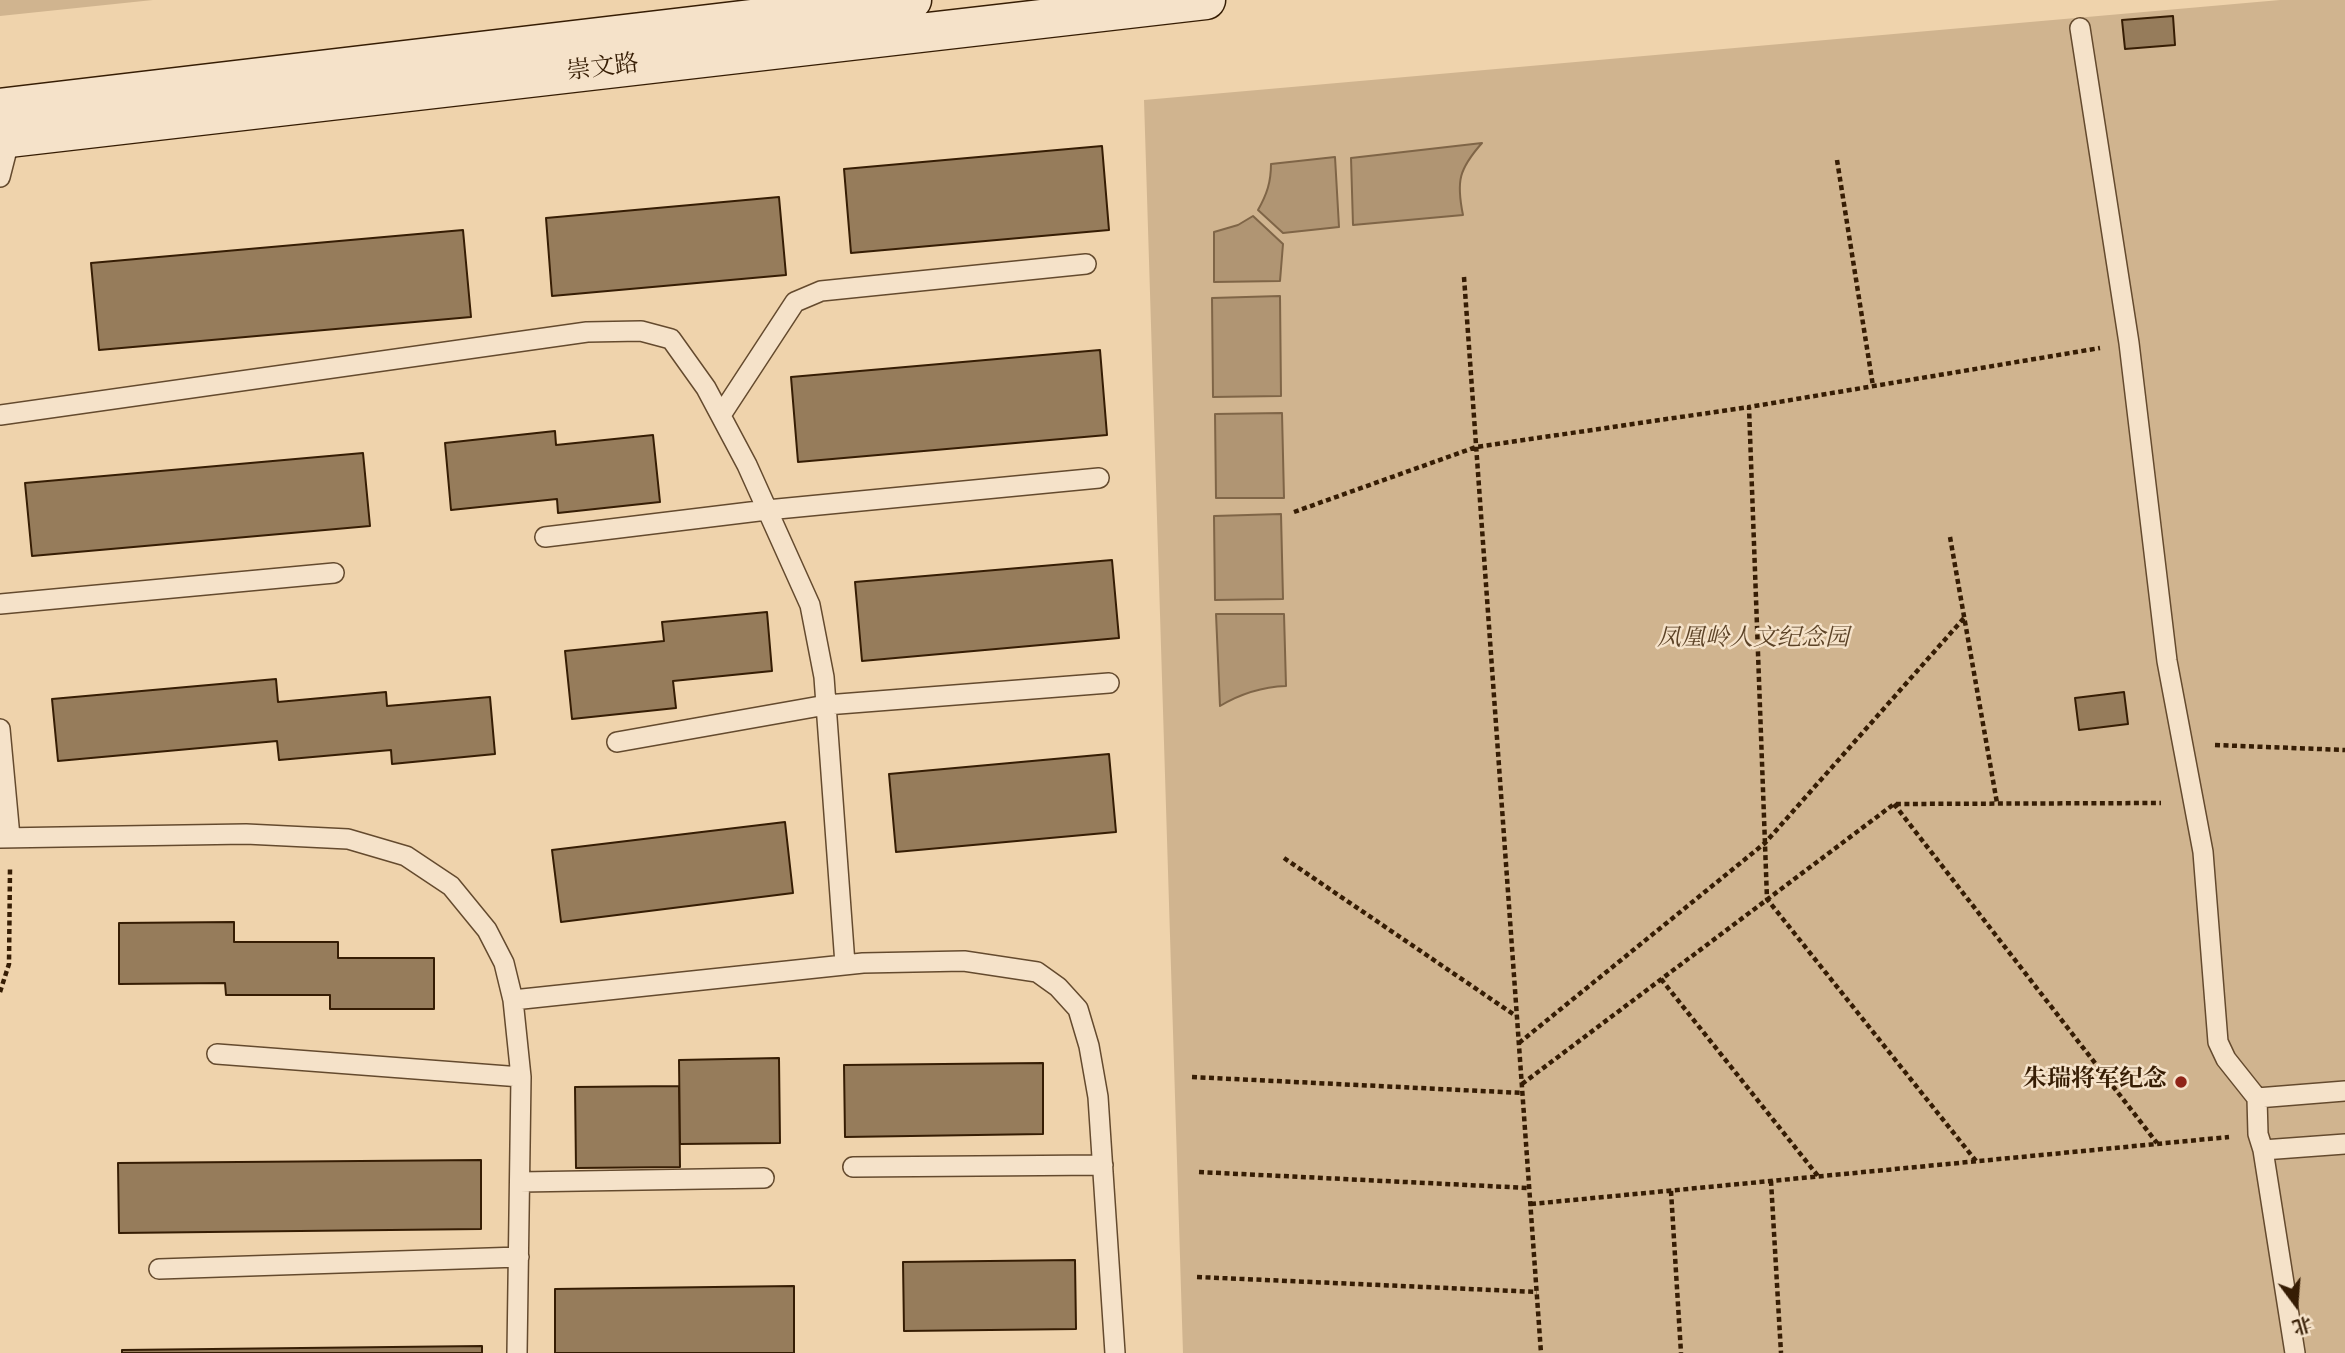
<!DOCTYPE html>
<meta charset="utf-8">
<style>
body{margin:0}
#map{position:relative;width:2345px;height:1353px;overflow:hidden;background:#efd3ac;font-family:Vollkorn,"Noto Serif SC",serif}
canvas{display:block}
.north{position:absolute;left:2261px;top:1269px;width:70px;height:70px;-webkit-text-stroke:5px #f5e2c9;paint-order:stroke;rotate:164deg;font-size:19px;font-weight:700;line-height:28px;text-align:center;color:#361d04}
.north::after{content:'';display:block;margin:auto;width:24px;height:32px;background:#361d04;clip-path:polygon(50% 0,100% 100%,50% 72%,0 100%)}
</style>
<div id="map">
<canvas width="2345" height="1353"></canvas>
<div class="north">北</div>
</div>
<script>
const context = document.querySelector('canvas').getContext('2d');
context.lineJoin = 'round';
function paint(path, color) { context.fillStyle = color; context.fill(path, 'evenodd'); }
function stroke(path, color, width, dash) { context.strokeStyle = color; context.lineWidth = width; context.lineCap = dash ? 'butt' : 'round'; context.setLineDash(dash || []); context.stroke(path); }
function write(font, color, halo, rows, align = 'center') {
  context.font = font + ' Vollkorn,"Noto Serif SC",serif'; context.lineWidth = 5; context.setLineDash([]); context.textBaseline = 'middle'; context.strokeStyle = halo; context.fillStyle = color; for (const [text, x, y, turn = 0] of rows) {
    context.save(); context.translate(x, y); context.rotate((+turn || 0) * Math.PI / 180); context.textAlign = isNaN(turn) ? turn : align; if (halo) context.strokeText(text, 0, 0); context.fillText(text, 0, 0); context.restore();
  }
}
paint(new Path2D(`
 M0,0h153l-153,16z
 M2280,0h65v1353h-1162l-39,-1253z`), '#d0b48f');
const water = new Path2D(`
 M1482,143c-23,26 -26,38 -19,72l-110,10 -2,-67z
 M1335,157l4,70 -56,6 -25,-23c9,-16 13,-28 13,-46z
 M1253,216l30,28 -3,37 -66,1v-50l24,-7z
 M1280,296l1,100 -68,1 -1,-99z
 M1282,413l2,85h-68l-1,-84z
 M1281,514l2,85 -68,1 -1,-84z
 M1216,614h68l2,72c-25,1 -46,8 -66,20z`);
paint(water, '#b09573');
stroke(water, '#7f6547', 2);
const building = new Path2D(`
 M2173,16l2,29 -50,4 -3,-29z
 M1102,146l7,84 -258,23 -7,-84z
 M779,197l7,78 -234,21 -6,-78z
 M463,230l8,87 -372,33 -8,-87z
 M1100,350l7,85 -309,27 -7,-85z
 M555,431l1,14 97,-10 7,67 -102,11 -1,-14 -106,11 -6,-67z
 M363,453l7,73 -338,30 -7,-73z
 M1112,560l7,78 -257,23 -7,-79z
 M767,612l5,59 -99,10 3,27 -104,11 -7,-68 99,-10 -2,-19z
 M276,679l2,23 108,-10 1,14 103,-9 5,57 -103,10 -1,-14 -112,10 -2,-19 -219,20 -6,-62z
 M2124,692l4,32 -49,6 -4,-32z
 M1109,754l7,78 -220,20 -7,-78z
 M785,822l8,71 -232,29 -9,-72z
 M234,922v20h104v16h96v51h-104v-14h-104l-1,-12 -106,1v-61z
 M779,1058l1,85 -100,1 -1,-84z
 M1043,1063v71l-198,3 -1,-72z
 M679,1086l1,81 -104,1 -1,-81z
 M481,1160v69l-362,4 -1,-70z
 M1075,1260l1,69 -172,2 -1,-69z
 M794,1286v67h-239v-64z
 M482,1346v7h-360v-3z`);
paint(building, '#967c5b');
stroke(building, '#361d04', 2);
const lane = new Path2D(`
 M2080,28l49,315 38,318 36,191 15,190 8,17 31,39
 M0,177l11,-43
 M0,415l587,-83 54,-1 30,8 35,49 41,77 63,140 14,72 21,287
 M721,415l74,-113 26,-11 265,-27
 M545,537l222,-27 332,-32
 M0,604l334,-31
 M0,729l10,108
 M617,742l209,-37 283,-22
 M0,838l246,-4 102,5 58,17 45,30 36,44 17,33 9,37 8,77 -4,276
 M513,1000l350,-37 101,-2 73,11 21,15 20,22 11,37 9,51 17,256
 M217,1054l304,23
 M2345,1091l-88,7 1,36 5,16 82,-6
 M2263,1150l32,203
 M853,1167l250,-2
 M520,1182l244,-4
 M159,1269l360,-12`);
const secondary = new Path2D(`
 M0,108l912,-108
 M0,139l1206,-139`);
stroke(lane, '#644a2e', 22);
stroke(secondary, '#361d04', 41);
stroke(new Path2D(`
 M1837,160l36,226
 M1464,277l77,1076
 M1294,512l182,-65 273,-40
 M1950,537l47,266
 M2215,745l130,5
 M1894,804l263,339
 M1284,858l232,158
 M1661,979l157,197
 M0,992l9,-28 1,-95
 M1519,1043l246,-200 199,-225
 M1192,1077l331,16
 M1522,1084l372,-280 267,-1
 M1976,1161l-209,-262 -18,-492 351,-59
 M1199,1172l330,16
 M1771,1181l10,172
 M1671,1191l10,162
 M1531,1204l698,-67
 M1197,1277l340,15`), '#361d04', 4.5, [5, 3.5]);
stroke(lane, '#f5e2c9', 19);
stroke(secondary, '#f5e2c9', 38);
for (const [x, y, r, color] of [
 [2181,1082,7,"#8f2418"]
]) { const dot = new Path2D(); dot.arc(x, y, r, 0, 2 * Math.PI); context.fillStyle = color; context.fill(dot); stroke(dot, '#f5e2c9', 2.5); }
write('24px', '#361d04', '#f5e2c9', [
 ["崇文路",603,70,-7]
]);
write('italic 24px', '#5c4327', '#f5e2c9', [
 ["凤凰岭人文纪念园",1753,641]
]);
write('bold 24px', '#361d04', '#f5e2c9', [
 ["朱瑞将军纪念",2167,1082]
], 'right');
</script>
